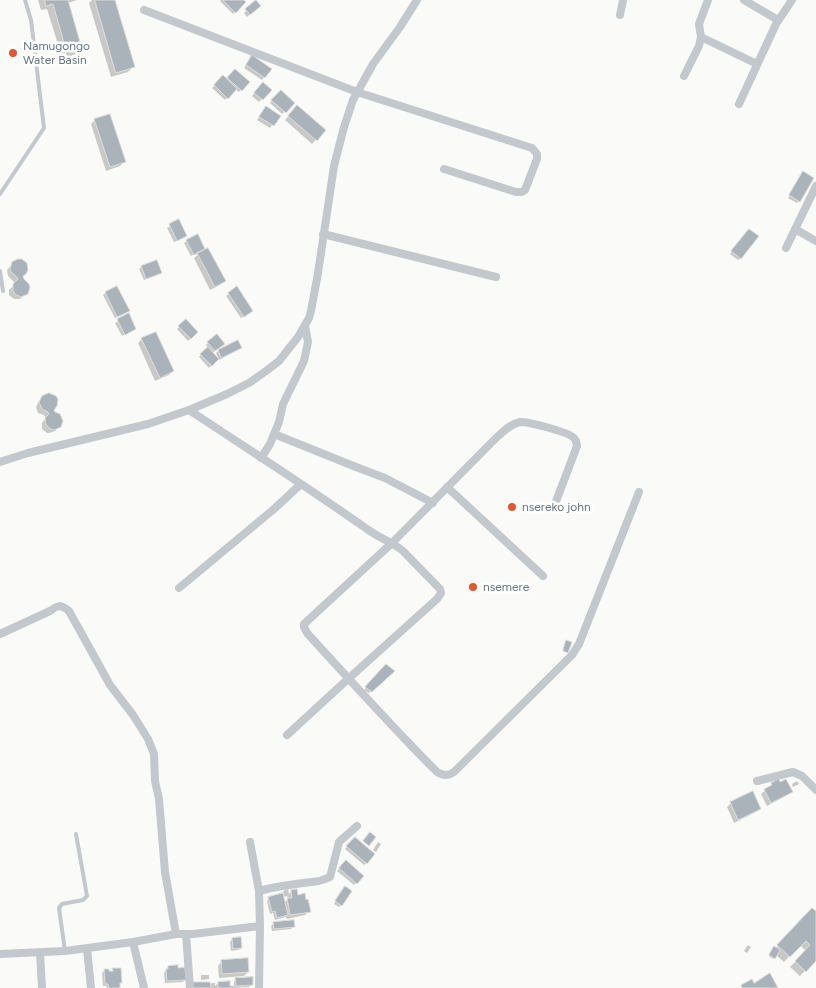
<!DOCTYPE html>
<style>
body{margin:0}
canvas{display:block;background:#fafaf8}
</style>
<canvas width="816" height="988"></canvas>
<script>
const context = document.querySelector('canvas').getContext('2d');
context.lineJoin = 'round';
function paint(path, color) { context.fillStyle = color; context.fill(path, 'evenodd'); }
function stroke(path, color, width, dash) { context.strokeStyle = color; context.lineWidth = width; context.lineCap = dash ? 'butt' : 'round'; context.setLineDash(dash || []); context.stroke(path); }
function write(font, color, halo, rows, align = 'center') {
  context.font = font + ' Figtree,sans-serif'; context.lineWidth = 5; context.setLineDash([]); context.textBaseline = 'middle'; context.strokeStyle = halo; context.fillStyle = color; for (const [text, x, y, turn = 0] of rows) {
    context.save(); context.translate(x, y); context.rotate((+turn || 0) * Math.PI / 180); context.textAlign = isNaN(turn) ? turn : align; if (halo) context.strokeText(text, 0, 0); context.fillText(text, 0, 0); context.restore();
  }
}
paint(new Path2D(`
 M38,0h39l-9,3 13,46 -5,5 -9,3 -1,-4 -5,1 -14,-45 -6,1z
 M92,0h22l19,67 -5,5 -17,5 -22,-74z
 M221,0h21l2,2 -11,12 -13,-13z
 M256,2l3,4 -12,11 -3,-4z
 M250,59l20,10 -8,11 -18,-12z
 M235,71l13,11 -9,10 -4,-3 -10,11 -13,-12 11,-11 4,3z
 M260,86l10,4 -11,12 -7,-6z
 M281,91l12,12 -11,11 -12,-11z
 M297,107l27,23 -12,14 -27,-24z
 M264,110l15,6 -9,12 -13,-8z
 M95,120l29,42 -4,4 -14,5 -15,-47z
 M803,173l-4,28 -2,2 -9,-5z
 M179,221l4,17 -9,4 -7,-14z
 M746,233l-5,25 -3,2 -8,-6z
 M187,241l13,10 -9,5 -7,-13z
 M199,254l25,27 -4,4 -10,5 -16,-32z
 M13,263l9,14 6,13 -8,9h-6l-5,-4v-5l6,-6 -2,-3 -5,-5 -1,-6z
 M142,267l18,6 -2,2 -14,5 -5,-11z
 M106,293l20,20 -11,5 -12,-23z
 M229,294l20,19 -8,5 -15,-22z
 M128,315l7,14 -13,7 -7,-13z
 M186,321l11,11 -9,9 -11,-12z
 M155,333l18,38 -4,4 -14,6 -17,-38 4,-4z
 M238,342l3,6 -3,2 -19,10 -3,-7 2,-2z
 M208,343l13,3 -9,7 6,6 -9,9 -10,-11 9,-9 -2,-3z
 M43,397l9,13 8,16 -5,5 -6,2h-2l-5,-4v-6l4,-5 -2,-3 -6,-2 -2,-6 3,-6z
 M386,665l5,8 -22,20 -5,-3z
 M797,781l2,3 -6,3 -1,-3z
 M772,784l19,7 -4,4 -20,11 -6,-12z
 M731,803l29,5 -4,4 -22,11 -7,-16z
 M355,838l19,16 -10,11 -19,-16z
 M378,842l3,2 -5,8 -3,-2z
 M346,861l16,15 -8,9 -17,-14z
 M288,889l1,5 2,-2 6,4 12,15 -4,4 -18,4 -1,-2 -11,3 -2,-7 -3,1 -3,-13 2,-3 15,-4 -1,-3zM287,896l1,3 -4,4 -2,-6z
 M343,890l-2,15 -2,2 -5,-3z
 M812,909l4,4v46l-16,17 -10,-9 16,-16 -6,-6 -16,17 -8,-7 -3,4 -4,-3 5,-7 2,-1z
 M274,923l19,3 -2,3 -19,2 -1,-5z
 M232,939l9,9 -3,2 -7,1 -1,-9z
 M748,945l3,2 -4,6 -3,-2z
 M222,961l26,11 -4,4 -25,2 -1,-12z
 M168,967l9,2 8,10 -2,3 -18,1 -1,-10z
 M113,970l8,12 -2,2v4h-12l-1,-2h-3l-1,-13 2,-2 6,1z
 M201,975h8v4l-8,1z
 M236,979l16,5 -3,3 -16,1h-41l2,-4 15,1 3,-2h3v3l3,-3 11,4h5v-5z`), '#0003');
const building = new Path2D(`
 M45,0h23l14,49 -10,3 -1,-4 -5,2 -13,-46 -7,2z
 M95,0h20l20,67 -19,6z
 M223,0h21l2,2 -10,11z
 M256,0l5,6 -11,9 -5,-6z
 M252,55l20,14 -7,9 -19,-13z
 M235,69l15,13 -8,9 -15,-13z
 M223,75l14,14 -9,10 -14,-14z
 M263,82l9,8 -9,10 -9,-7z
 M281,90l14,13 -9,10 -15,-13z
 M297,105l29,25 -9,11 -29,-25z
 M266,106l15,10 -7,10 -15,-9z
 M110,114l16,48 -16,5 -16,-48z
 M803,171l11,7 -14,24 -11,-7z
 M179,219l8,17 -10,5 -8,-17z
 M749,229l10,7 -18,23 -10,-8z
 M198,234l7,15 -11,6 -8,-15z
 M208,248l18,33 -11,6 -18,-34z
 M18,259h4l5,4 1,7 -2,4 -3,2 1,3 5,5 1,3 -2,7 -7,3 -6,-3 -2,-3v-7l5,-5 -1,-2 -6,-5 -1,-3 2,-7z
 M157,260l5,13 -16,6 -5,-13z
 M117,286l13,25 -13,6 -12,-25z
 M237,286l16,25 -9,6 -16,-24z
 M129,313l7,16 -11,6 -8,-16z
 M186,319l12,13 -7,7 -13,-13z
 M156,332l18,39 -14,7 -19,-40z
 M217,334l8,10 -10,7 -8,-9z
 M238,340l4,8 -21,10 -3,-8z
 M208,347l11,12 -7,7 -12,-12z
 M49,393l7,3 2,3 -1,7 -3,4 1,2 5,2 3,7 -2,6 -7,3 -3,-1 -5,-4 -1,-7 4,-4 -1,-2 -6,-3 -3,-7 3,-6z
 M566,640l6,2 -4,11 -5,-2z
 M386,664l9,7 -23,21 -7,-5z
 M779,779l1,3 6,-3 7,13 -22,11 -7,-14 8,-4 -1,-2z
 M753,791l8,18 -23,11 -8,-18z
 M370,832l6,5 -7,9 -6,-5z
 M355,837l20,17 -8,10 -21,-18z
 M346,860l18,16 -7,8 -18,-16z
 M345,886l7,5 -10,15 -7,-5z
 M297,889l1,6 7,-2 1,7 2,-1 3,13 -21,3 -3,-17h5l-1,-8z
 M283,893l5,22 -11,3 -2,-7 -3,1 -4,-15z
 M812,908l4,3v50l-10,11 -11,-11 15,-16 -4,-4 -16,16 -13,-12z
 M294,920l1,7 -21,2 -1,-7z
 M241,937l1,11 -9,1 -1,-11z
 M774,946l6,4 -5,9 -6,-4z
 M248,958l1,14 -27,2 -1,-14z
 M178,965v3l7,-1 1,13 -19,1 -1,-12h2v-3z
 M112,968h9l1,15h-2v5h-11l-1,-4h-3l-1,-15h5v2h4z
 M770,973l8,15h-36l-1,-3 11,-6 2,4z
 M253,977v8l-17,1 -1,-8z
 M230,981v5h4v2h-16v-6z
 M193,982h17l1,6h-17z`);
paint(building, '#aab3b9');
stroke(building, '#dcdcda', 1);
stroke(new Path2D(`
 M0,194l44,-66 -13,-108 -6,-20
 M0,271l3,20
 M65,951l-6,-43 3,-4 21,-4 4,-4 -11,-62`), '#c3c8cc', 4);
stroke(new Path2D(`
 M744,0l34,20
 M144,10l213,82 175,56 5,6v5l-12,31 -3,2h-6l-72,-23
 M620,15l3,-15
 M701,37l56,27
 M684,76l15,-30 2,-9 -2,-13 9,-24
 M739,104l37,-80 16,-24
 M795,229l21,12
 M323,234l173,43
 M786,248l30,-62
 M189,410c59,39 120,78 178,119 12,9 25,13 36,22l37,38 1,4 -4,6 -89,80 -61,56
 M274,434l82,33 29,11 48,25
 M261,458l9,-14 9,-22 4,-18 21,-43 4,-19 -3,-16
 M0,462l28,-9 120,-29 41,-14 38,-16 22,-11 17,-12 13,-10 19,-24 11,-19 2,-7 7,-38 16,-107 10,-39 9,-27 20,-36 27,-37 17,-27
 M447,487l96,89
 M555,504l22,-58c-1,-4 0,-5 -3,-8 -5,-6 -45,-16 -54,-16 -10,2 -16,9 -23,15l-105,106 -88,81v3l3,6c43,47 85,94 130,139 7,4 11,4 17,0l118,-117 7,-11 60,-152
 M179,588l95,-79 27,-25
 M0,634l50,-23c8,-6 10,-7 19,0l41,74 23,30 15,24 6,15 1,27 4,18 6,73 11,62
 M757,781l36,-9 9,4 14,14
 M250,842l9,49 1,35
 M259,891c14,-4 29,-6 44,-8 12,-2 15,0 27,-6l9,-35 18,-16
 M186,934l4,54
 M133,942l11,46
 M87,949l4,39
 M40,953l2,35
 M0,954l65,-3 68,-9 43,-8h17l67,-8 -1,62`), '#c3c8cc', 8);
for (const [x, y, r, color] of [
 [13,53,5,"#e4572e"],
 [512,507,5,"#e4572e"],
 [473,587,5,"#e4572e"]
]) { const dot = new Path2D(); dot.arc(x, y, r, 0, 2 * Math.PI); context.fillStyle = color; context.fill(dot); stroke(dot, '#fff', 2); }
write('12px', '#657683', '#fff', [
 ["Namugongo",23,46],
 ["Water Basin",23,60],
 ["nsereko john",522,507],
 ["nsemere",483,587]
], 'left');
</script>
